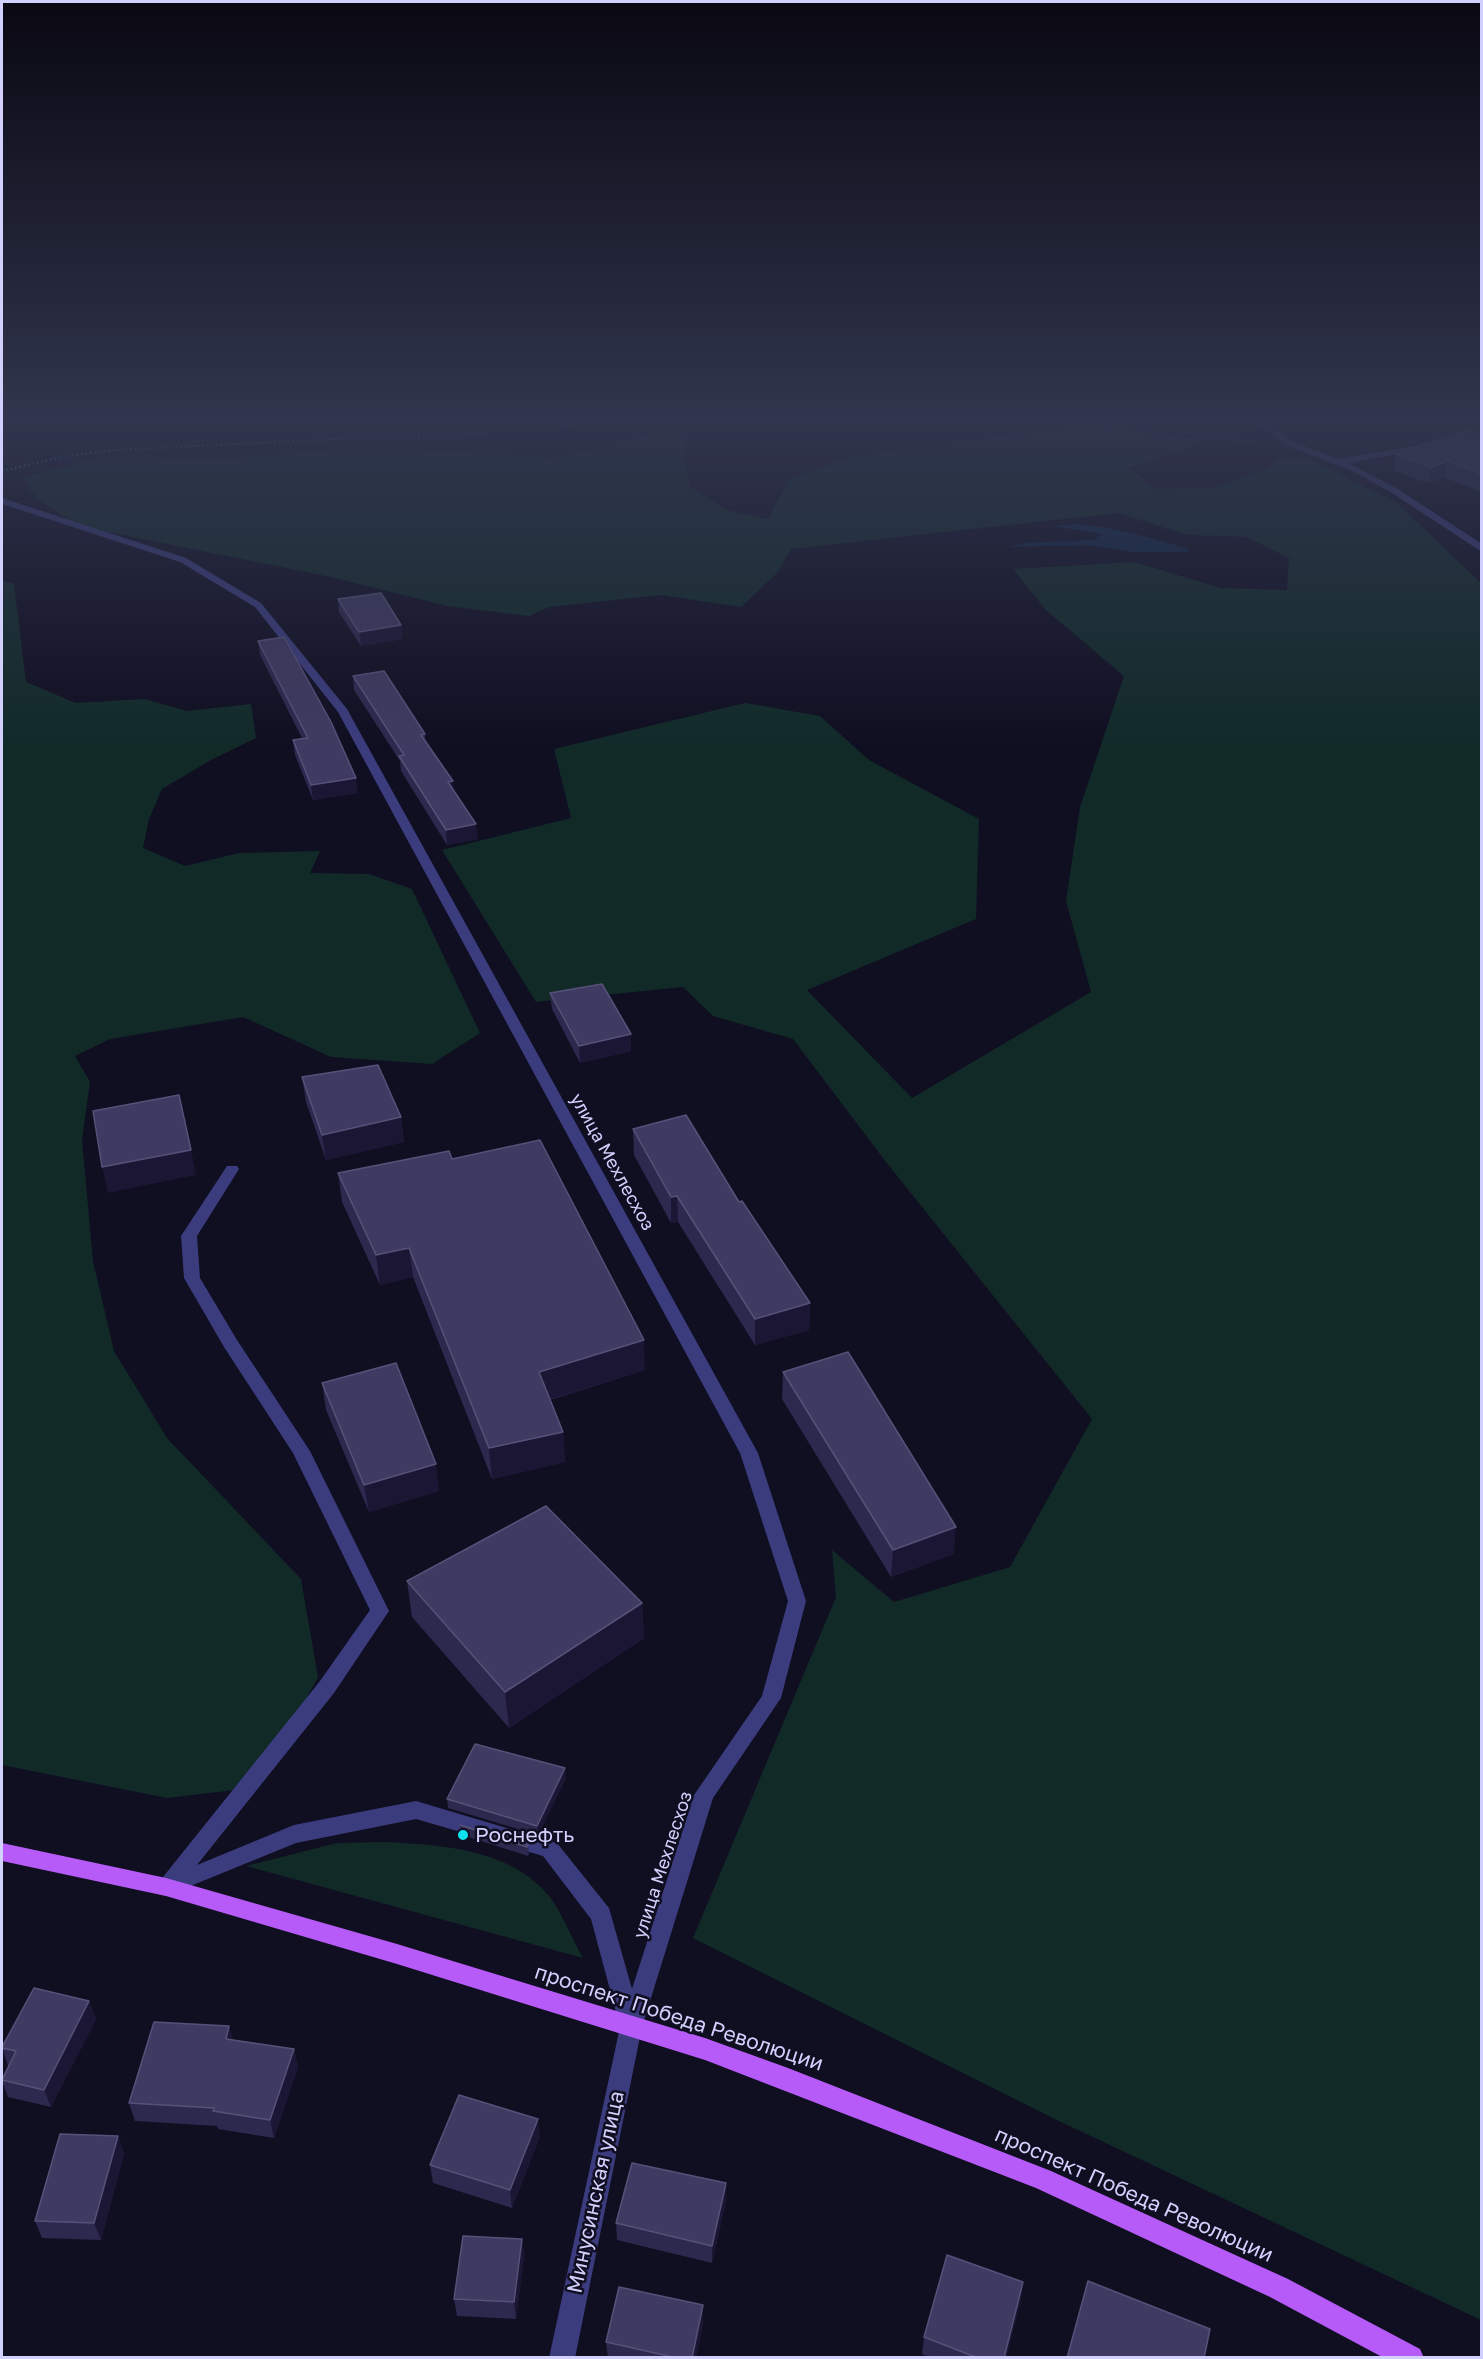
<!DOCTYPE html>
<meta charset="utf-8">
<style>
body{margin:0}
#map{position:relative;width:1483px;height:2359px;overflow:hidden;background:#100e21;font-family:"Golos Text",sans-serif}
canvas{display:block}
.frame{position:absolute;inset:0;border:3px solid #d2d0fd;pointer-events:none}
</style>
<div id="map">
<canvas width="1483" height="2359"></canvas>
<div class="frame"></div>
</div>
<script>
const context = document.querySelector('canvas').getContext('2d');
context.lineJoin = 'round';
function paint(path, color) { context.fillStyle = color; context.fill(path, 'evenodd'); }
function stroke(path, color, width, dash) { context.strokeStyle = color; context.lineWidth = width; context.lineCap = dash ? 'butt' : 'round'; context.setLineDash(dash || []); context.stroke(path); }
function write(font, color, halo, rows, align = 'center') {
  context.font = font + ' "Golos Text",sans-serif'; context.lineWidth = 5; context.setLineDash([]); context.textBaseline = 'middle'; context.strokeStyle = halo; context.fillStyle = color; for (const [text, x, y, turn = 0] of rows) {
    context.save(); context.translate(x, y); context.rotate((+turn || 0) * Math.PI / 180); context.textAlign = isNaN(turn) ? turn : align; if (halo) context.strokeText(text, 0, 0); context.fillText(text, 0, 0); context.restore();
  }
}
paint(new Path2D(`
 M1066,427h46l84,12 -3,7 -64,22 28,21 57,-2 52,-18 16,-11h26l89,45 84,80v1737l-422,-199 -366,-183 143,-341 -4,-47 62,52 116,-35 82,-148 -206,-257 -93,-123 -80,-23 -30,-29 -147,15 -94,-152 129,-32 -17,-69 191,-46 75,13 49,44 110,59 -3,100 -169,71 105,108 179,-106 -25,-91 14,-94 44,-131 -78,-66 -33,-41 121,-7 87,26 66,2 2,-32 -42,-21 -59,-2 -70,-22 -327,36 -13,23 -37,35 -80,-12 -112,12 -20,9 -82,-10 -116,-29 -253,-51 -41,-27 -15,-21 79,-21 134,1 144,-11 54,5 76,2 43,4 54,-10 49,-16 31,4 -2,24 6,27 37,23 41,9 20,-39 62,-23z
 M2,580l12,4 12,98 50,21 68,-4 43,12 64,-7 5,34 -45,22 -49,29 -13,30 -6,29 42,18 54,-13 81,-2 -10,22 59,1 43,15 68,144 -48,31 -101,-7 -88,-40 -133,22 -35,17 15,26 -8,58 11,121 21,90 53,87 134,141 17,98 -31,57 -44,55 -76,9 -165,-33z
 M386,1842c57,3 125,7 164,55 12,16 22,42 33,61l-337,-92 91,-23z`), '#112a28');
paint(new Path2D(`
 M1075,524c38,3 77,14 113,25l1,3h-57l-43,-7 -81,2 17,-4 69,-3 8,-6 -50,-8z`), '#0e2644');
stroke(new Path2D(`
 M1047,420l72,4 137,18
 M2,471l64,-15 48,-6 242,-12 95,-2 69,-7h35l34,-9`), '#33aea0', 2, [1.5, 3]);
paint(new Path2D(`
 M1251,420h9l36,23 42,16 95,-16 1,2 -4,3 -82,15 50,26 84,55v8l-90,-59 -39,-22 -63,-24z
 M2,498l184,60 75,45 86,106 411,744 48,148 -25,97 -68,100 -71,229 -67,331h-26l71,-331 -29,-108 -48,-63 -127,-37 -120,24 -130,53 -8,-2 -3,-7 165,-206 50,-71 -77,-157 -69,-106 -40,-69 -3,-42 46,-70h10l2,3 -42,67 3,42 37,62 73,111 79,160 -55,82 -137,172 97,-40 122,-24 141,42 52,65 23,81 62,-194 68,-99 26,-95 -48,-148 -402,-741 -83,-105 -75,-45 -178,-58z`), '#3b3c7e');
paint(new Path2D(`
 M2,1843l164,35 231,66 308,94 83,30 263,103 237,108 132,70 4,9h-40l-114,-61 -234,-109 -331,-128 -308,-96 -231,-68 -164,-35z`), '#b65bf8');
paint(new Path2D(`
 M1482,433v59l-38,-15 -16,6 -35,-13 3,-16z
 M338,599l63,26 1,14 -41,7 -22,-34z
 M258,641l100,152 -45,7 -18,-45 -2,-15 9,-2 -42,-83z
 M353,676l72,58v7l28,40v8l25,50 -31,6 -46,-74 -1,-10 -46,-71z
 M550,993l81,58 -51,12 -28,-54z
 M302,1077l99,40 3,25 -78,18 -20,-58z
 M633,1129l106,73 71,101 -1,27 -54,15 -77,-123 -7,1 -37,-68z
 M452,1159l193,211 -95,30 13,32 2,30 -73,17 -79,-202 -33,8 -38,-83 -4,-29z
 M783,1372l171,182 -63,23 -109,-178z
 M322,1383l117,108 -70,21 -43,-102z
 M407,1581l235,22 2,35 -135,90 -97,-111z
 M566,1778l-28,57 -90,-27 -1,-9z
 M460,1825l68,20 1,9 -1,2 -66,-21z
 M89,2001l7,18 -45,88 -43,-10 -6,-16v-3l6,-12 -6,-19z
 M229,2026l4,14 61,9 4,18 -24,71 -56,-9 -1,-3 -82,-5 -6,-18z
 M118,2136l6,18 -23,86 -59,-2 -7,-17z
 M540,2136l-28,72 -79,-25 -3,-18z
 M726,2183v17l-14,63 -95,-23 -1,-17z
 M522,2239l2,17 -8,63 -59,-3 -3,-17z
 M1021,2299l-15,59h-75l-9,-4 2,-17z
 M703,2305v17l-7,36h-88l-2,-16z`), '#2d284e');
paint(new Path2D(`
 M1448,461l-4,16 -16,6 3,-16z
 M401,625l1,14 -41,7 -2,-14z
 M356,778l2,15 -45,7 -2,-15z
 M453,781l1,15 -6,-14z
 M476,824l2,15 -31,6 -1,-15z
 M631,1034v17l-51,12 -1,-17z
 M401,1117l3,25 -78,18 -4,-25z
 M191,1150l5,25 -88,18 -6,-26z
 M677,1196l1,26 -7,1v-26z
 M409,1248l4,29 -33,8 -4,-30z
 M810,1303l-1,27 -54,15v-26z
 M644,1340l1,30 -104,32 -2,-30z
 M563,1432l2,30 -73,17 -3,-31z
 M436,1464l3,27 -70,21 -5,-27z
 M956,1527l-2,27 -63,23 2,-27z
 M642,1603l2,35 -135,90 -4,-36z
 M565,1768l1,10 -28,57 -1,-9z
 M89,2001l7,18 -45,88 -7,-17z
 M229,2026l5,18 -8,-5z
 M294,2049l4,18 -24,71 -4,-18z
 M538,2119l2,17 -28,72 -2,-18z
 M118,2136l6,18 -23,86 -7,-17z
 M726,2183v17l-14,63v-17z
 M522,2239l2,17 -8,63 -2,-17z
 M1023,2282l-2,17 -15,59h-2z
 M703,2305v17l-7,36h-4z`), '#1a1634');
const building = new Path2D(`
 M1469,429l13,4v41l-34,-13 -17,6 -35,-13z
 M381,593l20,32 -42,7 -21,-33z
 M284,637l47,85 25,56 -45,7 -18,-45 15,-2 -50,-97z
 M384,671l41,63 -4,1 32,46 -5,1 28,42 -30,6 -47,-74 5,-1 -51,-79z
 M602,984l29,50 -52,12 -29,-53z
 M378,1065l23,52 -79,18 -20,-58z
 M179,1095l12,55 -89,17 -9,-56z
 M686,1115l53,87 3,-1 68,102 -55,16 -78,-123 -6,1 -38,-68z
 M540,1140l104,200 -105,32 24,60 -74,16 -80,-200 -33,7 -38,-82 111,-22 3,8z
 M848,1352l108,175 -63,23 -110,-178z
 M396,1363l40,101 -72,21 -42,-102z
 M546,1506l96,97 -137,89 -98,-111z
 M475,1744l90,24 -28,58 -90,-27z
 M460,1825l68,20 -1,2z
 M34,1988l55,13 -45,89 -42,-10 14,-29 -14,-3v-1z
 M154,2022l75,4 -3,13 68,10 -24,71 -57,-9 1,-3 -85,-5z
 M459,2095l79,24 -28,71 -80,-25z
 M60,2134l58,2 -24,87 -59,-2z
 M632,2163l94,20 -14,63 -96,-23z
 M463,2236l59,3 -8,63 -60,-3z
 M947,2255l76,27 -19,76h-26l-54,-21z
 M1088,2281l122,48 -6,29h-137z
 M619,2287l84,18 -11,53h-15l-71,-16z`);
paint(building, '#3f3a61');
stroke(building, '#565179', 1.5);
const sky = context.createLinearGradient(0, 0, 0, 750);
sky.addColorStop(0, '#090812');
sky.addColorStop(0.56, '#31364e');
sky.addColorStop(1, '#31364e00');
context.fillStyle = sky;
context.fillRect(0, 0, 1483, 750);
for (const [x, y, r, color] of [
 [463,1835,6,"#0ae3ef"]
]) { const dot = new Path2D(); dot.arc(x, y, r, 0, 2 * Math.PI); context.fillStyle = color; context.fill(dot); stroke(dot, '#100e21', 2); }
write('18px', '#d2d0fd', '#100e21', [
 ["улица Мехлесхоз",612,1162,61],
 ["улица Мехлесхоз",663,1865,-72]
]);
write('21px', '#d2d0fd', '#100e21', [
 ["Роснефть",475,1835]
], 'left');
write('21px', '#d2d0fd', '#100e21', [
 ["проспект Победа Революции",679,2018,18],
 ["Минусинская улица",596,2192,-78],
 ["проспект Победа Революции",1134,2195,24]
]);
</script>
